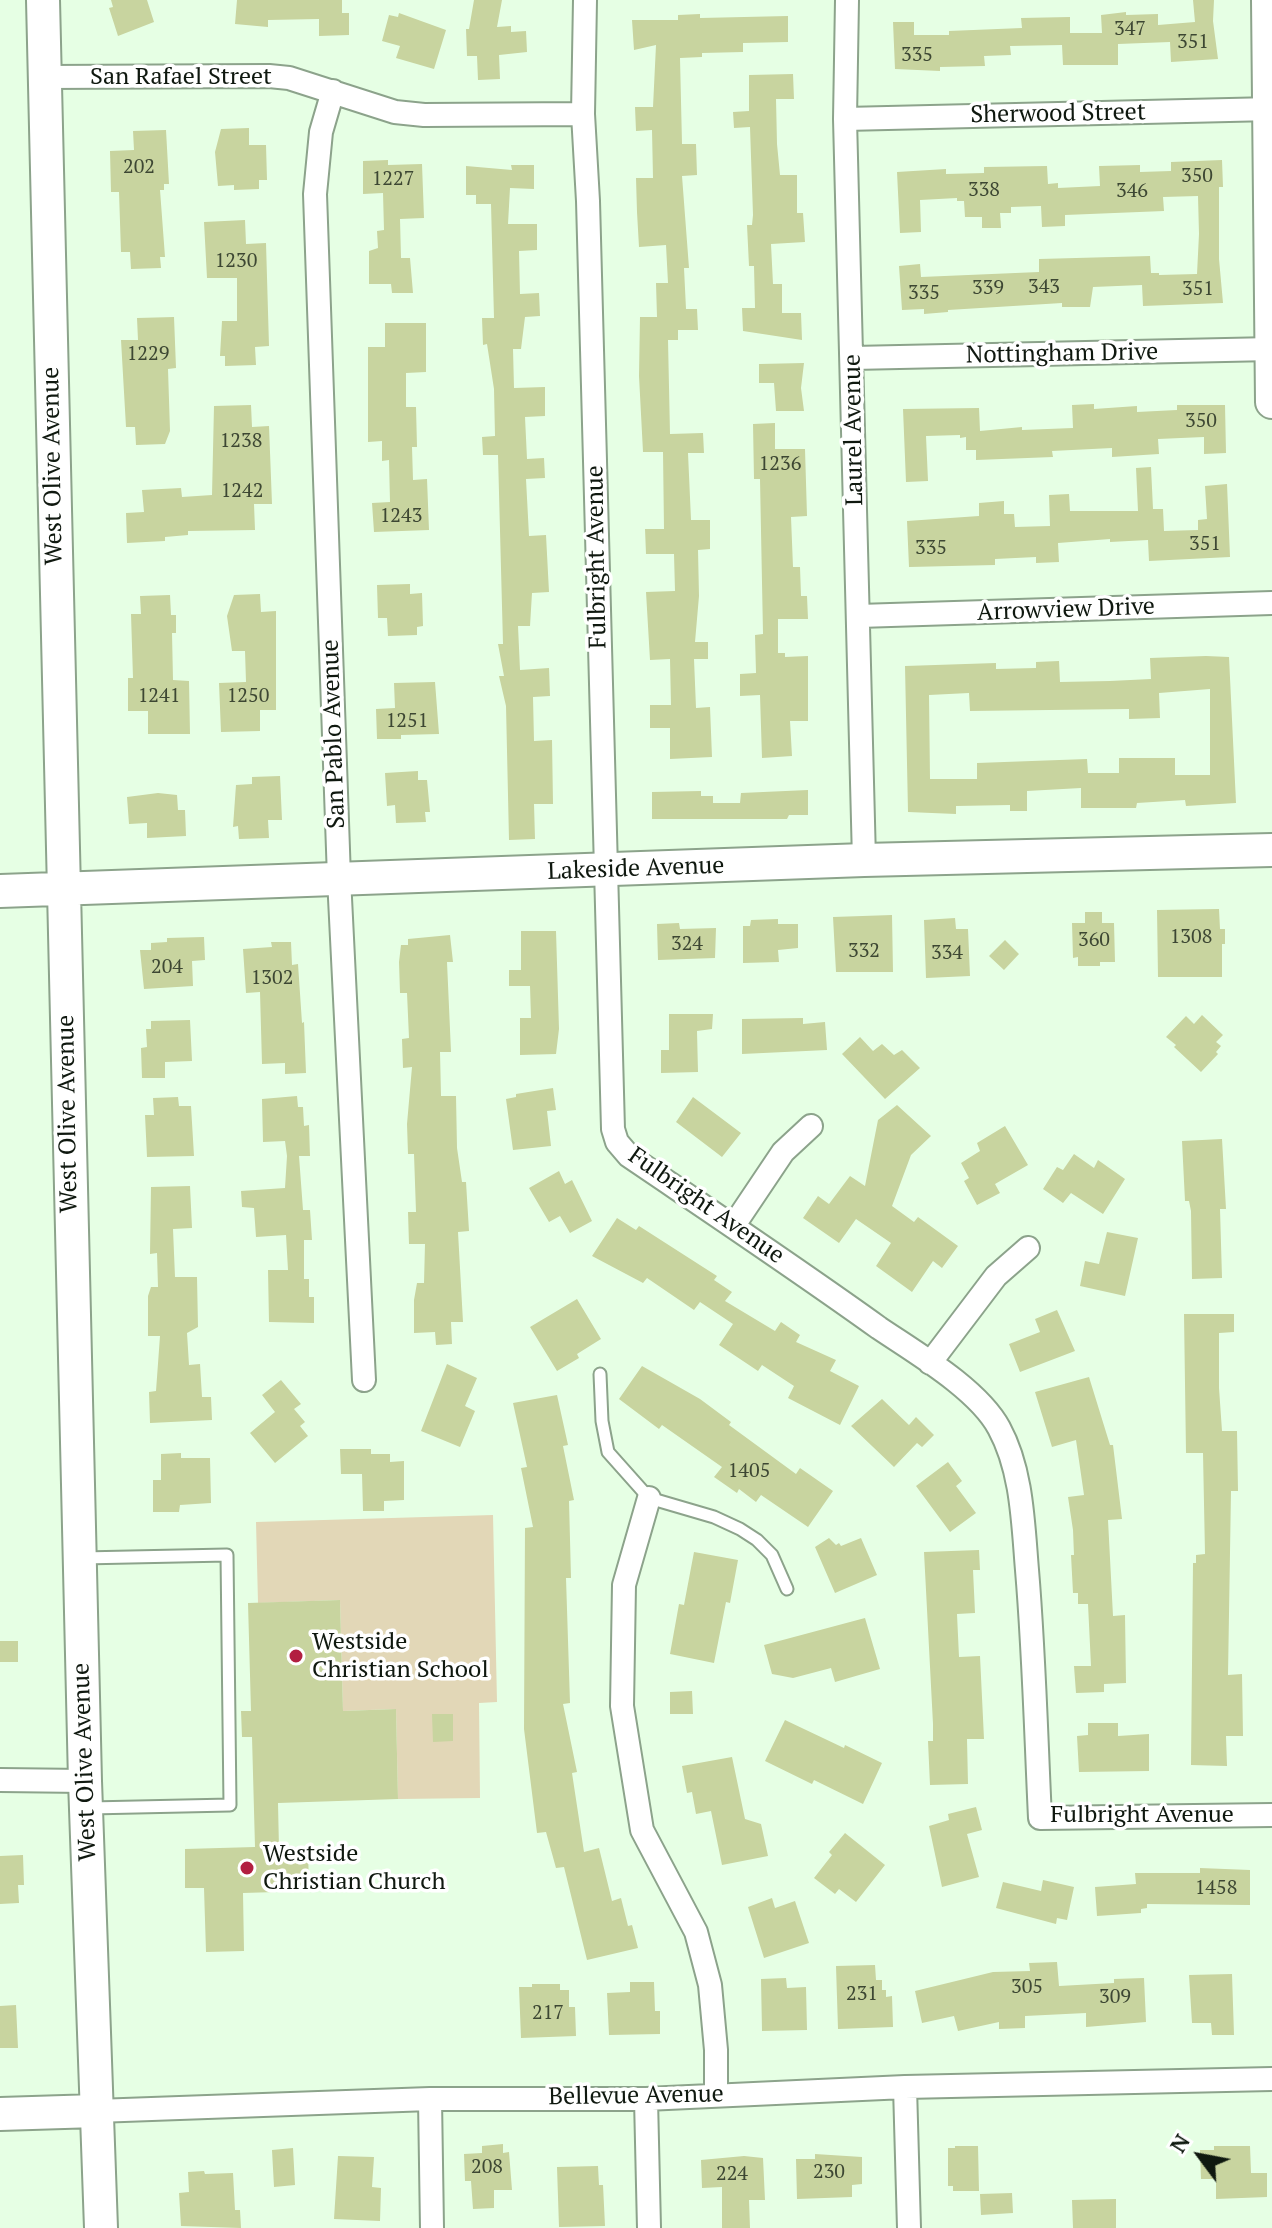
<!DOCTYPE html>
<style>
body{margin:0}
#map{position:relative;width:1272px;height:2228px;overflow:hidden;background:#e6ffe4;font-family:"PT Serif",serif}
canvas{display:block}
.north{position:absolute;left:1160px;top:2116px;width:80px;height:80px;-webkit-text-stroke:6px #fff;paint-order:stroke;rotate:302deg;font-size:22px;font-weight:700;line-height:32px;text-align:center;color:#0f180f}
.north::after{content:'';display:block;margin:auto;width:28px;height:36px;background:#0f180f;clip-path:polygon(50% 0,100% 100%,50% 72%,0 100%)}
</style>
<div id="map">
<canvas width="1272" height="2228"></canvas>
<div class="north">N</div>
</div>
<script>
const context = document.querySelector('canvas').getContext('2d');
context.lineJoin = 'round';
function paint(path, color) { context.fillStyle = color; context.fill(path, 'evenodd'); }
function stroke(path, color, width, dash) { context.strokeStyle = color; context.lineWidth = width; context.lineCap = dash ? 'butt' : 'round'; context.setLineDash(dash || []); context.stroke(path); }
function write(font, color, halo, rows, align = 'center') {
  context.font = font + ' "PT Serif",serif'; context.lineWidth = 7; context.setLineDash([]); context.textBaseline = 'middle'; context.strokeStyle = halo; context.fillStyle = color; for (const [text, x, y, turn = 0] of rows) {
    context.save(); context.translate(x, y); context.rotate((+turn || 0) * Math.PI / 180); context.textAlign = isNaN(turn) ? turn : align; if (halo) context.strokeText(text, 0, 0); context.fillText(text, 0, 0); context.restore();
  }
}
paint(new Path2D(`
 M493,1515l4,187 -18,1 1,95 -82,1 -2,-90 -53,2 -3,-111 -82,3 -2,-81z`), '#e2d7b7');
paint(new Path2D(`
 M111,0h36l7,22 -36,14 -9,-28 4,-1z
 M237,0h105v13h7v22l-30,1v-17l-51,1v7l-33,-3z
 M474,0h28l-5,27 14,-1v6l15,-1 1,21 -28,3 1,24 -22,1 -1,-24h-10l-1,-27h3z
 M1193,0h21l-1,21 5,38 -47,3 -1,-20 -52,2v21h-55l-1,-20 -52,1 1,9 -27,1 1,10 -45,1v4l-45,-2 -2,-47h21v13h35v-4l73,-3 -1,-10 49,-1v16h32l-1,-18 25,-3v3l32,-1v11l37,-3z
 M399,13l47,17 -12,39 -38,-11 4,-12 -18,-5 7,-26 9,2z
 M700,14v4l88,-2v26l-45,1v9l-41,1v4l-22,1 2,86h14l1,31 -15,1 7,92h-5l2,41h11l1,21h-20v10h-10l2,94 33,-1 1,20h-16l3,67h19v29l-12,1 1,46 -4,46h13v17h-14l2,49 14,-1 2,50 -42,2v-31h-20v-23h21l-1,-46 -20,1 -4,-68 29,-1 -1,-37h-28l-1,-25h19l-1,-77h-20l-4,-76 1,-59h17l-1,-34h12l-2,-38 -27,2 -2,-35 -1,-34h17l-1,-48 -16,1 -1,-24h18l3,-62 -22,5 -2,-30h46v-5z
 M793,74l1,25h-18l1,45 3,31h17v38h6l2,29 -34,2 2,40h9v29h19l1,27 -59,-9 -1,-23h13l-1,-42h-5l-2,-41h5l1,-10 -3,-88 -16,1 -1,-16 16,-1v-36z
 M249,128v17h17l1,35h-8v9l-25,1v-5l-16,1 -3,-34 6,-23z
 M166,130l3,54h-5v6h-4l5,67h-5l1,11 -30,1 -1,-17h-9l-2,-60h-8l-1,-41 24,-1 -1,-19z
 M388,160v5l34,-1 2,54 -24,1 1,39h9l3,35h-21l-1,-9h-22v-33l9,-3 -1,-17 7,-1 -1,-37 -20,1v-33z
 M1222,160l1,27h-4v72l4,44 -80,3 -1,-21 -49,2 -3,20h-28v-4l-114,7v2l-24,2v-5l-22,1 -3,-44 21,-2 1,13 118,-5v-13l111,-3 1,17h8v2l38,-1 2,-40 -1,-38 -35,1 1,14 -99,4v11l-23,1 -1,-21 -30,1v6h-11l1,15h-19v-11h-17l-1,-16h-7v-3l-37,2 1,32 -21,1 -3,-61 49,-3v5l38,-1v-6l63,-1 1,18 10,-1v5l42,-2 -1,-20 41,-1v7l31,-1v-9z
 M511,165h23v24l-24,-1 -2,36h29v26l-18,1 1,43 19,-1 1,23 -15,1 -4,32h-8l1,39 31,-1v29l-20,1 2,42 17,-1 1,20 -19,1 3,57 17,-1 3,57 -17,1 -2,33h-12l2,44 29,-2 1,28 -17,1 1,44 18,-1 1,64h-19l1,35 -26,1 -3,-134 -7,-30h5l-6,-32h5l-5,-189h-15l-1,-18 13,-1 -1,-47 -7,-45 -4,1 -1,-27h12l-3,-114h-15v-9h-10v-29l46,4z
 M245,220l1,24 20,-1 3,103 -14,1 1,18 -31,1v-10h-5l2,-35h15v-43h-30l-3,-56z
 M174,317l2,51 -8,1 2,62 -5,13 -29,1 -1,-18h-9l-5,-87h17l-1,-22z
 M385,323h41v49l-20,1v34h10l1,40h-5l1,33 14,-1 2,51 -55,2 -2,-29 18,-1 -1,-42 -7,1v-20l-14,1v-95h17z
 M804,363l-3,25 3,23h-28l-2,-28h-15v-19z
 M1094,404v5l43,-3v6l40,-2v-5h48l1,48 -22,1v-17l-46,2 1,15 -47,3v-9l-60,3 1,6 -77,3v-10h-10v-13l-6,1v-3l-34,1 2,45 -22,1 -3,-73 76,-1 1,23 42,-4v3l51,-2 -1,-23z
 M251,405l1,22 17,-1 3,78h-18l1,26 -67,1v4l-23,2v4l-38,2 -1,-30 18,-1 -2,-22 39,-2 1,9 30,-2 2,-89z
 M775,423v26h30l2,67 -16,1 2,50h7l1,29h6l1,23h-30v34h7v4l23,-1v65h-18l2,35 -30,2 -2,-63 -20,1v-22l16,-1 -1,-38 8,-1 -3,-155h-6l-1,-55z
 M1151,467l2,42h10l1,22 34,-1v-10l9,-1 -2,-33 22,-2 3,73 -81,4 -1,-21 -38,2v-3l-52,4 1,19 -23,1v-6l-41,2v6l-86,2 -2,-46 72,-5v-13l25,-2v13h10l1,13 35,-1 -1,-31 20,-1 1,17h68l-2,-43z
 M410,584v10l12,-1 1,33 -6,1v8l-29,1 -1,-18h-9l-1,-33z
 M260,594l1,18 15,-1v99h-16v21l-39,1 -2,-49 27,-1 -1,-31h-13l-5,-35 7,-21z
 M170,595l1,20h5v18h-4l1,47 16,1 1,53h-42v-23h-20v-33h5l-2,-64h10l-1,-18z
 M1206,656l23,1 7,146 -50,3 -1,-6 -48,3 -1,5h-55v-20l-54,3v20h-17v-6l-54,1v8l-48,-2 -3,-146 91,-3v6l40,-1v-6l23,-1 1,21 50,-1 41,-2 -1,-21zM1210,689v86h-35v-17h-56v15h-31l-1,-14 -110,4v16h-47l-1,-84 40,-2 1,18 159,-2v10l31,-1 -1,-25z
 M435,682l4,52 -38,1v4h-24l-1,-30 19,-1 -1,-25z
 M418,771v9h9l3,32h-5l1,10 -30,1 -1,-18 -8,1 -2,-33z
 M280,776l2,44h-14l1,18 -30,1 -1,-13 -5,1 3,-42 16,-1v-7z
 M808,790v25h-19l-2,4h-135v-27l49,-1v5h12v7h27l1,-10z
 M158,793l19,2 1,15h7l1,26 -39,2v-15l-18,1 -2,-27z
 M1219,909l1,20h5v15h-3v33h-64l-1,-67z
 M1085,912h17v11h12l1,39h-15v4h-22v-9l-5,1 -1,-35h13z
 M892,915l1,57h-57l-3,-55z
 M955,918l1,11h12l2,47 -44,2 -2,-58z
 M778,919v5h20v24l-20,2 1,12 -36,1v-37h7l1,-6z
 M679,923l1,6 36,-1 -1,30 -57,2 -1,-36z
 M521,931h35l3,98 -3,25 -36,1v-37h11l-1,-32h-21v-16h12z
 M450,935l3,27h-6l4,90h-11l1,44h15l1,52 5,34h4l3,49 -11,1 5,90h-12l1,22 -16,1 -1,-13 -21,1v-33l3,-17h7l1,-39h-16l-1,-32h8l-2,-58h-6l-1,-30 5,-57 -9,1 -1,-29 7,-1 -2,-45h-7l-1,-31 2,-17h7v-6z
 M204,937l1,23 -13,1 1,25 -49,3 -4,-39h11v-7l16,-1v-4z
 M1005,940l14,14 -15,16 -15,-14z
 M271,942h20l1,23 6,-1 4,59 2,-1 2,51 -21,1v-11l-23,1 -2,-72 -14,1 -3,-44 29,-2z
 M669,1014h44l-1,15 -15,2 1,41 -37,1v-23h8z
 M1202,1015l21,20 -7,7 5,4 -5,6 2,2 -17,18 -27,-25 2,-2 -10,-8 20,-21 8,8z
 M803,1018v6l22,-2 2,28 -85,4v-35z
 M190,1020l2,41 -27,1v16h-23l-1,-30 6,-1 -1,-18h5v-8z
 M860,1037l13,14 9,-7 12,11 8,-5 18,18 -35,31 -43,-45z
 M553,1088l3,22 -9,1 4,35 -38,4 -7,-51 10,-2v-3z
 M297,1096l1,11h5l1,19 5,-1 1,31h-11l4,54h7l2,30h-8v39h5v18h5v26l-45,-1 -1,-52h20l-2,-35 -30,2 -2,-29 -12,-1 -1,-16 44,-3 2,-32 -2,-15 -22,1 -1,-43z
 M178,1097l1,9h12l3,50 -47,1 -2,-42h9l-1,-17z
 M693,1097l48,36 -19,24 -46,-35z
 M897,1105l34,31 -20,19 -19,51 22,16 4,-5 40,29 -16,22 -9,-7 -21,31 -36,-26 15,-23 -35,-24 -17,24 -36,-25 15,-22 11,8 21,-28 15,10 13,-66z
 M1005,1126l23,39 -33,19 5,9 -23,12 -13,-24 5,-3 -8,-15 19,-12 -3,-8z
 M1222,1139l4,70h-6l2,69 -30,1 -1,-68 -2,-10h-4l-3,-60z
 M1074,1154l20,14 4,-8 27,19 -22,35 -32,-21 -8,10 -20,-14 14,-22 6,3z
 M559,1171l6,13 7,-4 20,41 -22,12 -10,-17 -11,6 -20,-34z
 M190,1186l2,42 -19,1 2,48h22l1,50 -11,6 2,32 11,-1 2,33h9l1,23 -62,3 -1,-31 7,-1 4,-55h-12v-40l3,-9h7l-1,-34 -7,1 1,-67z
 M617,1218l19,12 3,-4 78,50 -3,4 18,12 -7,9 50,30 6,-9 19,13 -4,7 40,18 -6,11 29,15 -19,39 -52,-27 6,-12 -32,-21 -4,6 -39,-26 14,-21 -33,-22 -6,8 -47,-32 -4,5 -51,-27z
 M1107,1232l31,6 -13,58 -45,-10 5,-25 14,3z
 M577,1299l24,40 -24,15 2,4 -22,13 -27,-44z
 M1057,1310l18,41 -55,21 -11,-28 31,-12 -5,-13z
 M1184,1314h50v18l-15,1v55l3,43h15l1,60h-7l-3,184 14,-1 1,62h-17l1,30 -36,-1 2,-202h3v-8l9,-1 -2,-101h-17z
 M447,1364l30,14 -12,28 10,5 -15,36 -39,-16z
 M642,1366l58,33 31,23 -2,3 67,49 4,-6 33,23 -25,36 -47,-32 -5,7 -17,-13 -2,4 -23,-16 8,-10 -60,-42 -3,4 -40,-30z
 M1089,1377l21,68h3l9,74 -14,1 5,96 12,-1 1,68 -22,1v8l-28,1 -2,-27h17l-3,-62h-10v-11h-5l-2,-38h3l-1,-25 -5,-33 16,-2 -8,-55 -24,7 -17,-55z
 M281,1380l20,24 -7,5 11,13 -5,4 8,10 -33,27 -25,-30 25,-21 -13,-17z
 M557,1395l11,50 -5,1 11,54 -5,1 2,77h-5l4,125 -7,1 14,68 -5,1 12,79 15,-4 13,53 9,-3 7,28 4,-1 6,23 -51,12 -23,-93 -8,1 -10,-36 -9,1 -13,-104 1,-201 8,-1 -12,-59 6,-1 -14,-64z
 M882,1399l27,26 7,-8 18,18 -12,12 -5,-4 -23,24 -43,-41z
 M340,1449h31v5h19v8l14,-1v39l-20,1v10h-21l-1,-37h-21z
 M181,1453v5h29l1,45 -31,2 -1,7h-26v-32h8v-26z
 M948,1462l14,19 -6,5 20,27 -26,19 -34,-46z
 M829,1538l7,7 3,-2 2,3 20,-8 16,37 -42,18 -20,-46z
 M979,1550l1,20h-7l2,43 -18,1 2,43 21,-1 4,83h-17l1,45 -38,1 -2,-44h5v-17l-9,-172z
 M694,1552l44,8 -8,43 -4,-1 -12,61 -44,-9 9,-50 5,1z
 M340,1600l3,111 53,-2 2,90 -120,4 1,46 29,-2 1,44 -66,2 1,58 -38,1 -2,-64h-19v-39l70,-2 -3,-110h-10l-1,-26h10l-3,-108z
 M865,1618l15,51 -45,13 -4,-14 -38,10 -21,-4 -8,-29z
 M0,1641h18v21h-18z
 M692,1691l1,23h-23v-22z
 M432,1714h21v27l-20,1z
 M785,1720l59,28 1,-3 37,18 -19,41 -49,-24 -2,4 -47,-23z
 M1088,1723h30v13l31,-2v37l-70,1 -2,-36 11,-1z
 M732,1757l13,62 16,5 7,32 -46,9 -11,-54 -15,3 -4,-22 -5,1 -5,-27z
 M976,1807l6,23 -15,4 12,43 -37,10 -13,-61 20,-6 -1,-6z
 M845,1833l40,32 -29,37 -17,-13 -4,5 -21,-16 18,-23 -3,-3z
 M23,1855l1,30h-6l1,18 -19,1v-48z
 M1200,1868l50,2v35l-103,-1v4l-6,1v4l-44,3 -2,-29 41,-3 -1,-11h65z
 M1043,1880l31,7 -7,33 -10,-2 -1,6 -60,-16 7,-26 38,9z
 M772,1898l3,10 20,-7 14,42 -45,15 -16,-51z
 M1057,1962l2,24 55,-3v-4l30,-1 2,44 -60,5v-14l-61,3v12l-26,1v-7l-41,9 -4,-15 -32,7 -7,-32 78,-19 37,-1 -1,-8z
 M875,1965l1,15h6v10h4v7l6,-1 1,31 -55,2 -2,-63z
 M1232,1974l2,61h-22l-1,-12h-19l-3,-48z
 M786,1978l1,10 19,-1 1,43 -45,1 -1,-52z
 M630,1982h24l1,29h5v23l-51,1 -2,-42 23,-1z
 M532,1984h28v6h9v17h6l1,29 -55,2 -2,-51h13z
 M16,2005l2,43h-18v-42z
 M503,2144v9l6,-1 3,38h-18v18l-21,1 -2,-28h-6l-1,-27 18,-1v-7z
 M955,2146h23l1,45h-26v-5h-5v-38h7z
 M1214,2146h36l1,27h16v24l-51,2v-20h-15l-1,-29h14z
 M293,2148l2,37 -21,2 -2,-37z
 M815,2154l47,3v27l-10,1v12l-55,2 -1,-40h19z
 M338,2156l36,1 -2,30 9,1 -1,33 -46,-2z
 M744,2156l19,2 2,42h-16l1,28h-28v-41l-20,1 -1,-28z
 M598,2166l1,19h4l2,41 -46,1 -2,-60z
 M204,2171l1,3 28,-1 2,37h5l1,18 -60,-2 -2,-33 10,-1 -1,-20z
 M1012,2193l1,20 -32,2 -1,-21z
 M1116,2199v29h-43l-1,-28z`), '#c8d49f');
const lane = new Path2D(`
 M600,1374l2,47 6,31 41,46 65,19 26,12 17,11 15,15 15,34
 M82,1558l145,-3 3,250 -140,3`);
const street = new Path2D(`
 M847,0l-2,119 19,741
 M44,77l225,-1 20,2 106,34 29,3 159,-1 2,-114
 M333,91l-12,41 -6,62 24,684 25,502
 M583,114l5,87 25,928 4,13 12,14c84,57 168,113 250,172 37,25 99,61 120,100 23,42 24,94 28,142 7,82 9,165 13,248l232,-3
 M845,119l427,-10
 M853,358l419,-9
 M859,616l413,-13
 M734,1225l49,-73 28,-26
 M930,1363l66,-87 32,-28
 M649,1498l-25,87 -2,121 20,124 54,102 14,53 6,65v44
 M0,1780l85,1
 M905,2087l4,141
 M430,2099l2,129
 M646,2099l3,129
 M96,2111l334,-12h216l259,-12 367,-8`);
const secondary = new Path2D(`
 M43,0l42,1781 16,447
 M1268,0l4,402
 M0,891l864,-31 408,-10
 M0,2114l96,-3`);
stroke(lane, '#8ca38b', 15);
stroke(street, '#8ca38b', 26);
stroke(secondary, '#8ca38b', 36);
stroke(lane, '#fff', 11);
stroke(street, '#fff', 22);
stroke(secondary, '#fff', 32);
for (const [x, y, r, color] of [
 [296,1656,8,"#b21f41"],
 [247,1868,8,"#b21f41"]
]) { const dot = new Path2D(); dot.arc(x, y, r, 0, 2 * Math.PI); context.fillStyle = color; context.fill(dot); stroke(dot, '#fff', 3); }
write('20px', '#3d4733', null, [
 ["347",1130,29],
 ["351",1193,42],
 ["335",917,55],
 ["202",139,167],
 ["350",1197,176],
 ["1227",393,179],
 ["338",984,190],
 ["346",1132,191],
 ["1230",236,261],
 ["343",1044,287],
 ["339",988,288],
 ["351",1198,289],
 ["335",924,293],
 ["1229",148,354],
 ["350",1201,421],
 ["1238",241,441],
 ["1236",780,464],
 ["1242",242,491],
 ["1243",401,516],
 ["351",1205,544],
 ["335",931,548],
 ["1241",159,696],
 ["1250",248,696],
 ["1251",407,721],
 ["1308",1191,937],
 ["360",1094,940],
 ["324",687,944],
 ["332",864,951],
 ["334",947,953],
 ["204",167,967],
 ["1302",272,978],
 ["1405",749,1471],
 ["1458",1216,1888],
 ["305",1027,1987],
 ["231",862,1994],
 ["309",1115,1997],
 ["217",548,2013],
 ["208",487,2167],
 ["230",829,2172],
 ["224",732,2174]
]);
write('24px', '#0f180f', '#fff', [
 ["San Rafael Street",181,77],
 ["Sherwood Street",1058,114,-1],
 ["Nottingham Drive",1062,354,-1],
 ["Laurel Avenue",854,430,-91],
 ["West Olive Avenue",53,466,-91],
 ["Fulbright Avenue",597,557,-91],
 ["Arrowview Drive",1066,610,-2],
 ["San Pablo Avenue",334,734,-92],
 ["Lakeside Avenue",636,869,-2],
 ["West Olive Avenue",68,1114,-91],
 ["Fulbright Avenue",706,1206,35],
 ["West Olive Avenue",85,1762,-92],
 ["Fulbright Avenue",1142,1815],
 ["Bellevue Avenue",636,2096,-1]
]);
write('24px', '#0f180f', '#fff', [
 ["Westside",312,1642],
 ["Christian School",312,1670],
 ["Westside",263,1854],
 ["Christian Church",263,1882]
], 'left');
</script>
